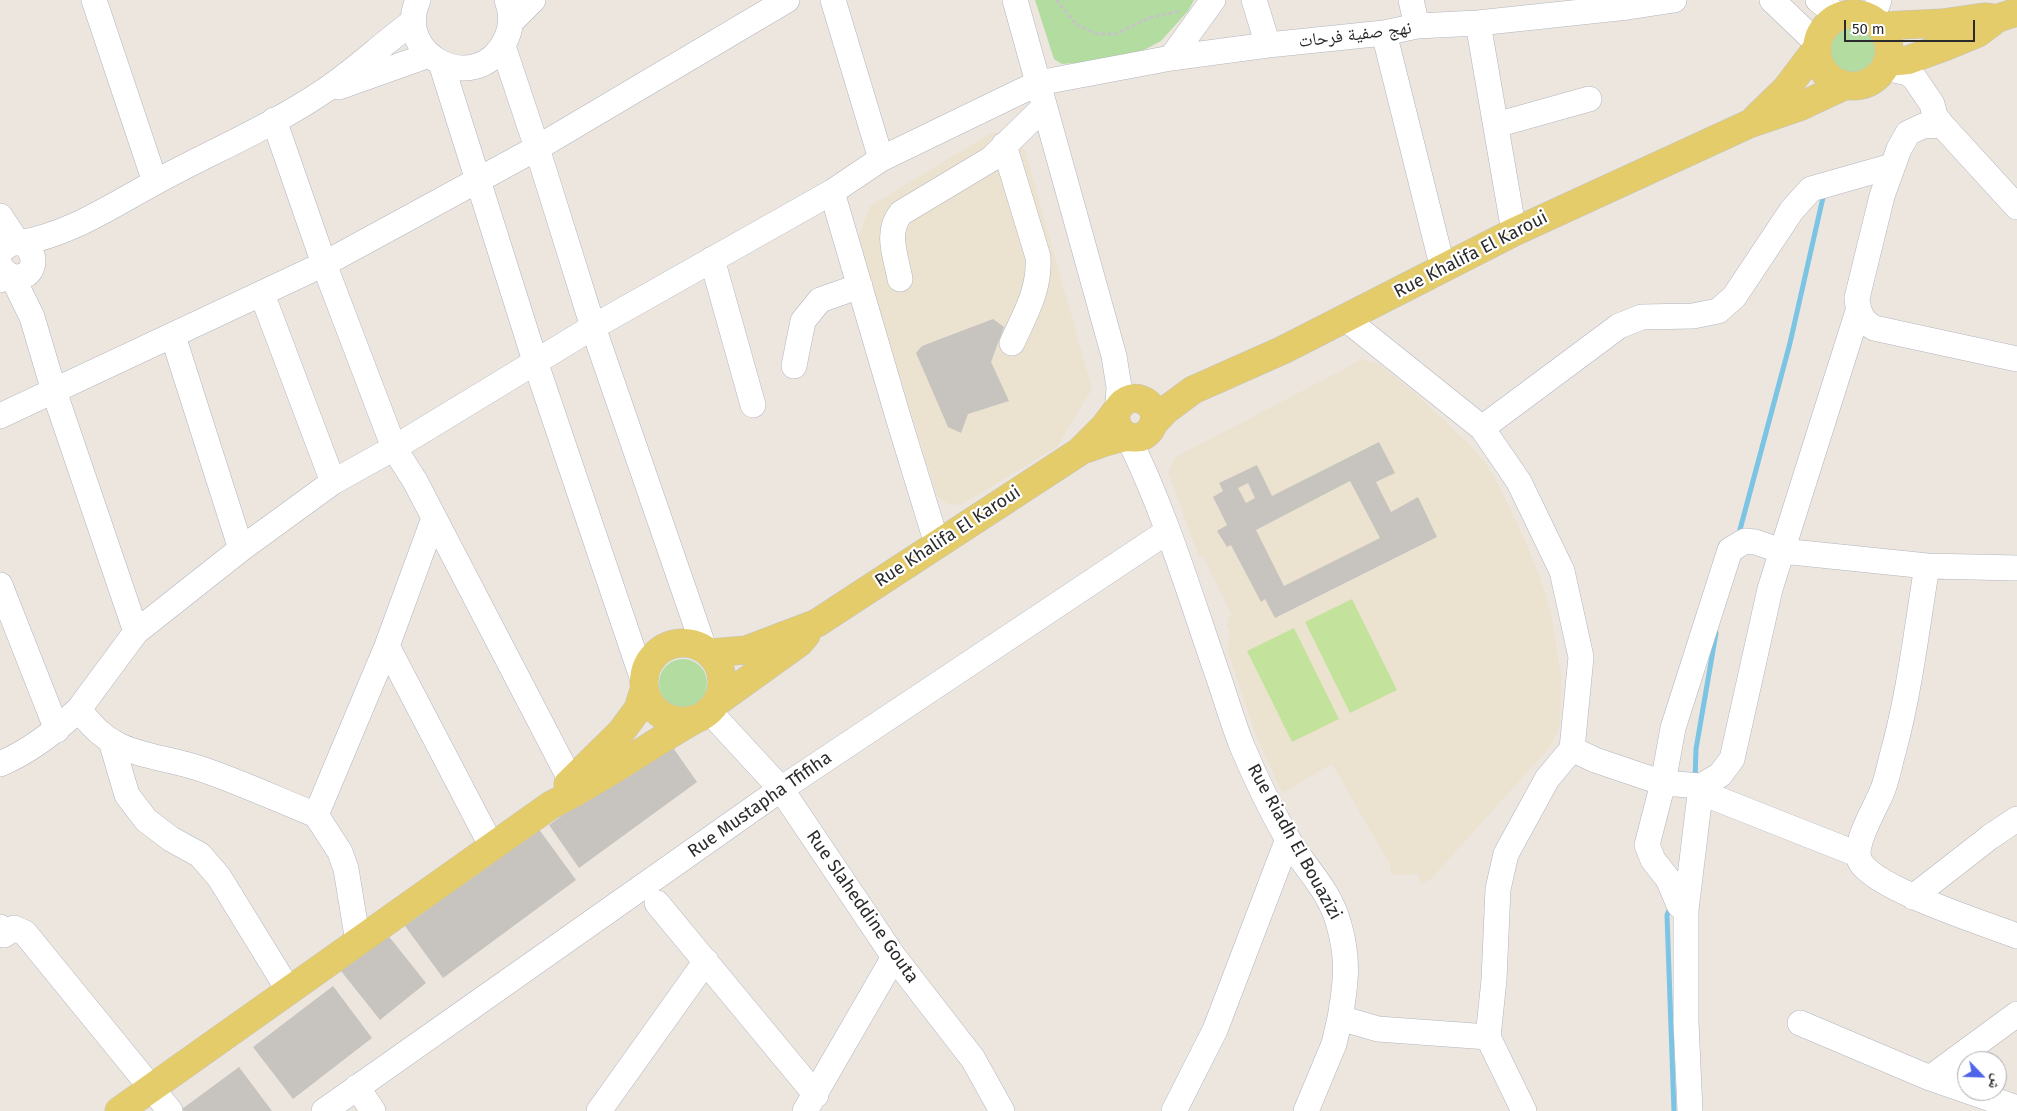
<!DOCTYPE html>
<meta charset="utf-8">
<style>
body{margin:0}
#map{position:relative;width:2017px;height:1111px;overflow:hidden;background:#ece6df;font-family:"Fira Sans","Noto Naskh Arabic",sans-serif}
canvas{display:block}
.north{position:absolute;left:1957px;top:1051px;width:50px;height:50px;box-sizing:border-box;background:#fff;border:1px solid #aaa;border-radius:50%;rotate:114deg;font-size:14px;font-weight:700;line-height:20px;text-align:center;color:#2b2b2b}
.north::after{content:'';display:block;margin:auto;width:18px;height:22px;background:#4e65e9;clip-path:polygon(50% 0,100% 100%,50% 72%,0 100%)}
.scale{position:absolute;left:1844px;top:20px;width:131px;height:22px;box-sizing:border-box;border:2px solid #2b2b2b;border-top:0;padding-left:6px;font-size:15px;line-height:18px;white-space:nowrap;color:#2b2b2b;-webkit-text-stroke:4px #fff;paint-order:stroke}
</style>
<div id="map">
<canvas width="2017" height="1111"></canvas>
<div class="north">ش</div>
<div class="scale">50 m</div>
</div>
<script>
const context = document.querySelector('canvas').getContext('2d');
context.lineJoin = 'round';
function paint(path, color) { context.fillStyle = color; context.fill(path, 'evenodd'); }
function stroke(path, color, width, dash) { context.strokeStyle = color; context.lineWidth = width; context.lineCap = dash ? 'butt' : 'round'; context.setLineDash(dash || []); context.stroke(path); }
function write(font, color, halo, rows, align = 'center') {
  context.font = font + ' "Fira Sans","Noto Naskh Arabic",sans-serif'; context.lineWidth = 4.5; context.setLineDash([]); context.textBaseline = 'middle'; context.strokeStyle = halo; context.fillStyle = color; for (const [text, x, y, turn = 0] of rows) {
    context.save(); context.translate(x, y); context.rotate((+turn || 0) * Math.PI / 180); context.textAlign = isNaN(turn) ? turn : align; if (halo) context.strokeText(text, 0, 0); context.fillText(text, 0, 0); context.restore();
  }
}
paint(new Path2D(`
 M993,132l32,18 67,239 -35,58 -96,58 -13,-1 -11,-8 -79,-257 12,-33z
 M1361,360l17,3 39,32 50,47 18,20 13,22 26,54 16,39 11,36 10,62 -1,51 -10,21 -120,133 -9,3 -3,-9 -26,1 -2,-10 -58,-101 -50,29 -28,-63 -26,-78 2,-21 -4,-6 3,-2 -2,-5 5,-3 -29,-59 -4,1 -31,-85 6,-14z`), '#ebe3d0');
paint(new Path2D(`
 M1035,0h159l-6,11 -27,30 -34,18 -65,5 -8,-5z
 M1825 50a25 25 0 1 1 50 0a25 25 0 1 1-50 0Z
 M659 683a24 24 0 1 1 48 0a24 24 0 1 1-48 0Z`), '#b3dda0');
paint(new Path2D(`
 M1352,599l45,91 -47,23 -45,-91z
 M1294,628l45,91 -47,23 -45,-91z`), '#c3e39d');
stroke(new Path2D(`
 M1738,537l52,-194 34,-150
 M1695,780l1,-31 20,-116
 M1671,906l-4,9 7,196`), '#7bc4e4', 5);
paint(new Path2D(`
 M993,319l11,8 -13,35 18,39 -41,13 -7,19 -13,-6 -32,-74 6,-7z
 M1379,442l16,31 -19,9 15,30 27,-15 19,40 -162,81 -10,-19 -4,3 -30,-57 -4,2 -10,-16 10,-6 -14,-28 10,-6 -4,-8 38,-18 15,31zM1350,481l30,57 -96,48 -28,-56zM1248,483l7,15 -9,5 -8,-15z
 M667,739l30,43 -118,86 -30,-43z
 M538,828l38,52 -133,98 -38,-52z
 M387,934l39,49 -46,37 -39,-49z
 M333,986l39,52 -79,61 -40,-52z
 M239,1067l33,44h-88l-2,-2z`), '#c7c3be');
const minor = new Path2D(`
 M94,0l61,182
 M418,0c-25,57 59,97 87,41 7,-13 7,-28 2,-41
 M1015,0l99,356 5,31 -1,20
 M1254,0l14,45
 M1411,0l6,26
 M1772,0l46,44
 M1818,0l13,10 6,8
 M1872,19l7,-19
 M511,22l22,-22
 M1478,23l36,209
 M1384,33l59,236
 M503,46l34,102 56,179 111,321
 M1171,58l42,-58
 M441,63l94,298 108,319
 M1885,68l23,5 7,6 17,25 3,12 7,9 75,82
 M339,87l90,-32
 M1496,125l93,-26
 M1942,125l-19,1 -15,7 -9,16 -17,47 -25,102c1,14 5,23 17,30l143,31
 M1004,145l34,112c2,33 -13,57 -26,86
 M881,159l157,-76 133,-25 97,-13 116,-12 33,-7 61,-3 150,-16 46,-7
 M832,192l66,225 39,127
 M0,216l18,27
 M19,243c50,-8 92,-37 135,-60 56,-31 117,-56 170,-92 32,-21 59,-48 90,-70
 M0,253c27,-33 49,22 17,24 -7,0 -12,-4 -16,-10
 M712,259l41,146
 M900,279c-4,-22 -15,-47 1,-66l90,-54 53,-52
 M0,280l12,-4 20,41 22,74 82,241
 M262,294l71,188
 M1346,319l136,109 37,54 43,89 19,86 -9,92 -25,30 -41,75 -8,35 -4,91 -6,57
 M173,336l68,213
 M794,366l9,-45 17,-21 40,-14
 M0,416l324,-152 213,-116 250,-148
 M1482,428l137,-102 23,-9 51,-1 25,-5 16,-14 58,-87 19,-21 81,-23
 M1128,437c37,75 61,155 88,233 9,25 16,51 26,76 13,31 28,62 45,92 17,29 43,52 52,87 10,35 7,58 1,93l38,11 110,8 36,74
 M1927,566c-10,61 -17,123 -33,183 -4,13 -6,27 -11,40 -6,17 -33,58 -22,74 18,27 122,60 156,73
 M0,585l57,145
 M387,646l105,201
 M79,709l57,-77 105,-83 92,-67 61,-34 -70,-184 -50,-144
 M709,711l72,78 113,168 79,102 29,52
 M111,741l16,54 19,25 25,19 29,16 19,22 70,114
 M1572,749l23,11 68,23 38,3 -15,124v112l4,89
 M0,764c30,-13 56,-33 79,-55 33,48 67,43 116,58 41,13 81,32 121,48
 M571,781l-156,-300 -21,-33 199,-121 239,-135 49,-33 -48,-159
 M1701,786l19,-11 12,-16 38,-170 88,-278
 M1700,792l157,62
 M1913,897l77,-60 27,-18
 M657,903l159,192
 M1686,910l-7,-5 -11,-26 -15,-19 -6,-15 16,-62 10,-55 57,-178 15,-9 10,1 27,9 145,15 90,2
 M0,927l4,8 10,-7 11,5 145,178
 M358,942l-12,-73 -6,-17 -24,-37 71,-169 47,-128
 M1800,1023l130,55 87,30
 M1930,1078l87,-64
 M357,1087l16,24
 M324,1111l457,-322 387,-258
 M599,1111l107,-150
 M805,1111l89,-154
 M1174,1111l41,-81 73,-191
 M1306,1111l28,-67 6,-26`);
const major = new Path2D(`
 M1817 50a36 36 0 1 1 72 0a36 36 0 1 1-72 0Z
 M1881,26l61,-3 42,-6 8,1
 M1888,62l20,-2 36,-13 34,-14 20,-15 19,-6
 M1756,118l30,-29 31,-41
 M1154,423l12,-13 27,-20 90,-40 231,-118 235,-108 50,-17 47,-22
 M1085,449c13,-4 26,-10 41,-12 5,0 10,1 15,0 5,-2 9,-6 11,-10 13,-25 -27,-44 -37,-11l3,13 10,8
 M644 682a39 39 0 1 1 78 0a39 39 0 1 1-78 0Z
 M710,653l36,-3 71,-27 262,-171 25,-25 13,-17
 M717,702l82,-59 7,-8
 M568,784l53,-52 17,-23 6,-19
 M119,1111l432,-306c50,-24 95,-58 143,-85`);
stroke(minor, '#b2b4bd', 26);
stroke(major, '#c4c4c4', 29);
stroke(new Path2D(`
 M1056,0l21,25 21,9h18l33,-16 31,-7`), '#c4c4c4', 3, [4, 2.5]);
stroke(minor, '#fff', 25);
stroke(major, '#e4cc6b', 28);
write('18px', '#2b2b2b', '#fff', [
 ["نهج صفية فرحات",1355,35,-7],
 ["Rue Khalifa El Karoui",1471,255,-27],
 ["Rue Khalifa El Karoui",948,537,-33],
 ["Rue Mustapha Tfifiha",760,805,-35],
 ["Rue Riadh El Bouazizi",1294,842,61],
 ["Rue Slaheddine Gouta",862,907,55]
]);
</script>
